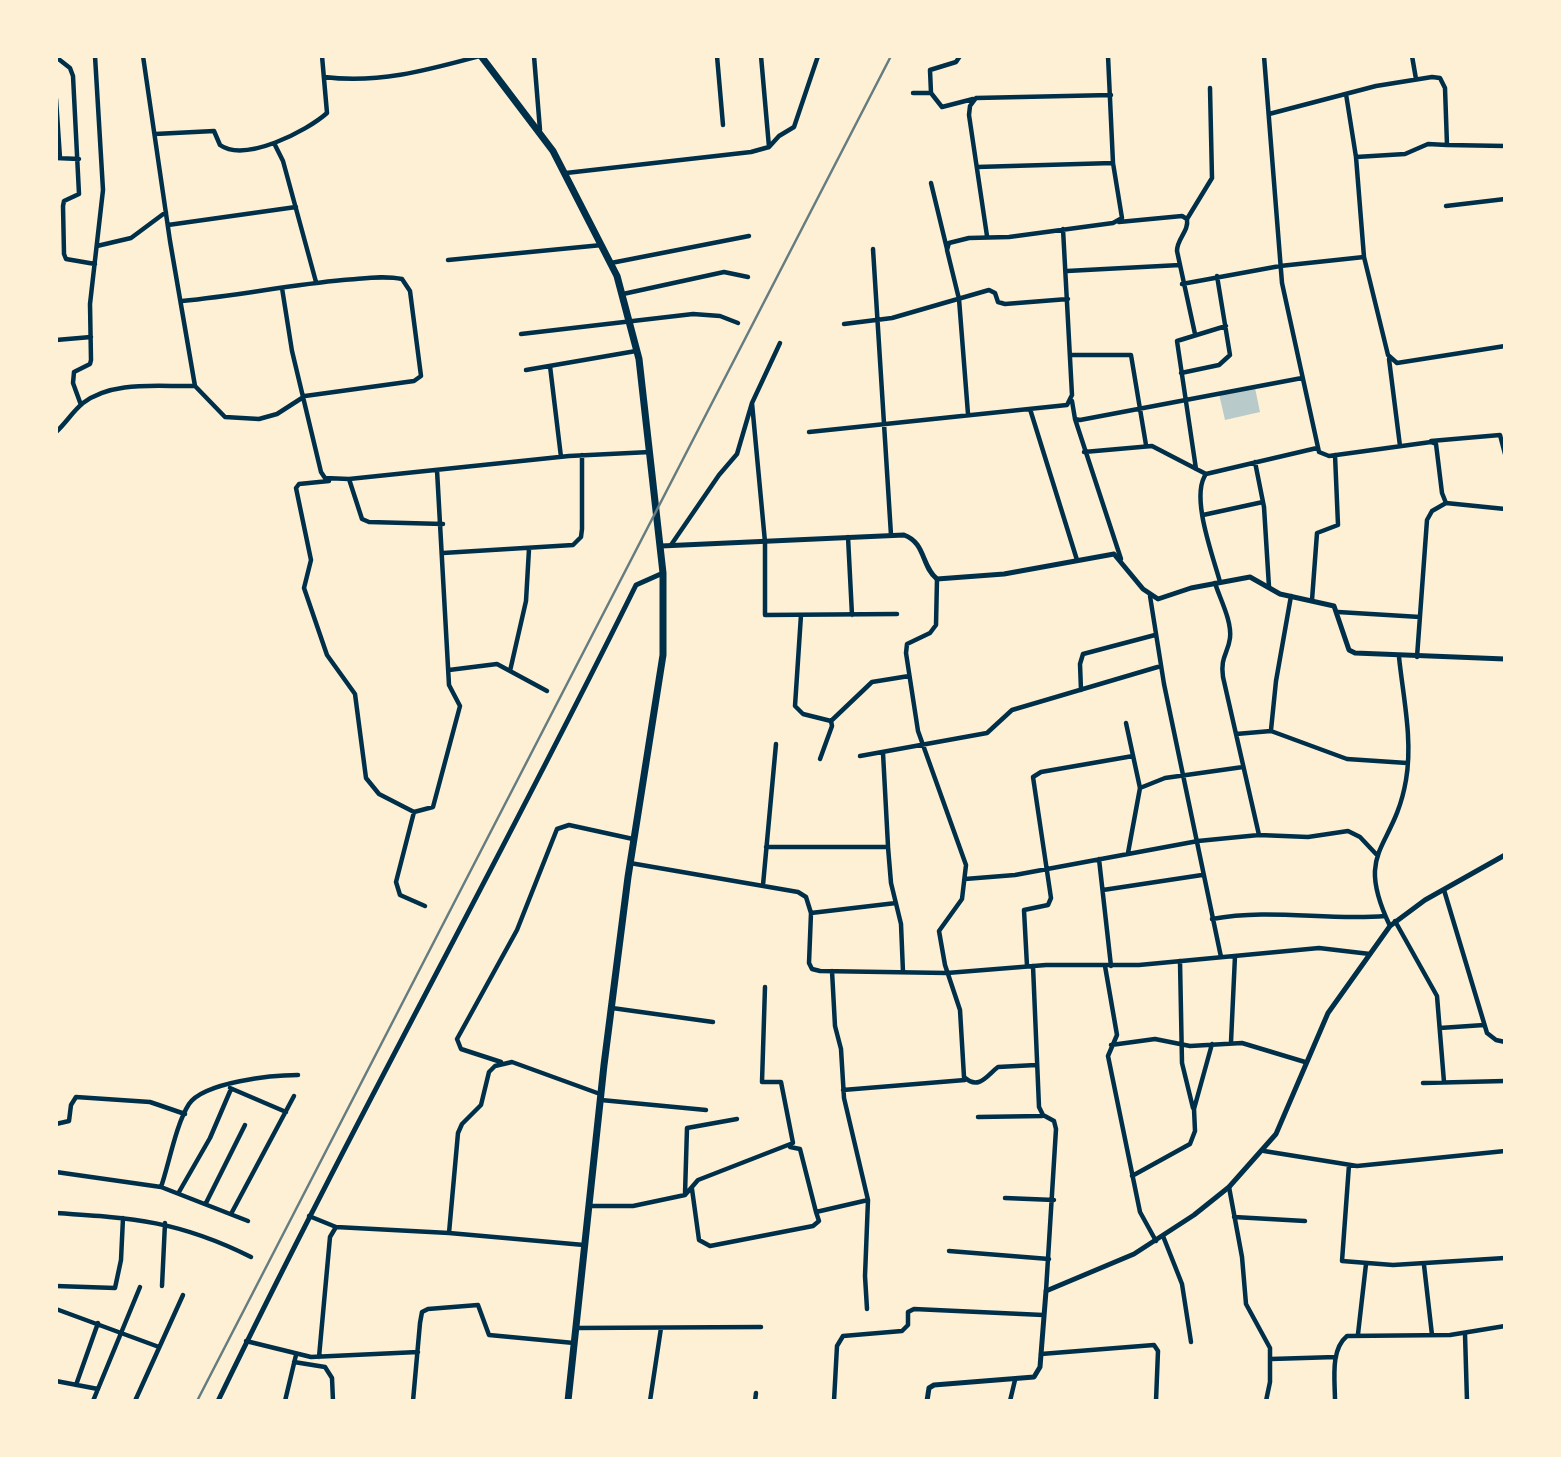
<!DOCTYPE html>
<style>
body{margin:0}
#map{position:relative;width:1561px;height:1457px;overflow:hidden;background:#fdf0d5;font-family:"Archivo Narrow",sans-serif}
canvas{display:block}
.frame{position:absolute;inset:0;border:58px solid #fdf0d5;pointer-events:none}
</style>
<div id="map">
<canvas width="1561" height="1457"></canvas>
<div class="frame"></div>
</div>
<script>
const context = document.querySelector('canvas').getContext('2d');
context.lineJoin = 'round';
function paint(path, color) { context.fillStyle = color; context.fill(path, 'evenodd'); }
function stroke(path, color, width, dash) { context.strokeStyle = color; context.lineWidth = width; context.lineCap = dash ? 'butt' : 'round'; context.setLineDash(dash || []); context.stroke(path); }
paint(new Path2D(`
 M1255,388l5,24 -35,8 -6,-26z`), '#b9caca');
stroke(new Path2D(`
 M143,56l27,185 25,145
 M534,56l6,74
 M717,56l6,69
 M1264,56l18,227 37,169 10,4 102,-14 5,2 6,49 4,10 59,6
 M1412,56l4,23
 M56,57l14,11 3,8 6,118 -15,7 -1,5 1,48 2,5 29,5
 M324,77c55,7 104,-7 156,-21
 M913,93h18l11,14 31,-8
 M931,93l-1,-23 26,-8 4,-6
 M1346,94l10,63 8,100 24,98 9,8 108,-17
 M56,99l4,59
 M1269,114l107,-28 56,-9 8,1 5,10 2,57 58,1
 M155,134l59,-3 6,14c25,18 87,-14 107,-32l-5,-57
 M274,143l9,18 33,121
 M769,147l10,-11 15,-9 24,-71
 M1356,157l49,-3 23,-10 19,1
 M56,158l23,1
 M977,167l136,-4
 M566,173l185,-21 18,-5 -8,-91
 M931,183l16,66
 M1446,206l59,-7
 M1187,219l25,-41 -2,-90
 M1119,222l63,-6 5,3c2,13 -10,19 -10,32l18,83
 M168,225l128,-18
 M987,236l-18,-121 1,-9 6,-8 135,-3
 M97,246l34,-8 35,-26
 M873,249l18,286
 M448,260l154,-15
 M611,263l138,-27
 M1067,271l113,-6
 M1182,284l98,-18 84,-9
 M282,288l10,63 29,121 4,6 24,1 220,-23 81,-4
 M623,294l101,-22 24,5
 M844,324l48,-6 97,-28 6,3 3,9 7,2 63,-5
 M521,334l172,-20 27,2 18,7
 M56,340l35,-3
 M1070,355h61l15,90
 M1389,359l11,87
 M550,366l11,91
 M526,370l110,-19
 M1181,373l38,-8 11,-10 -13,-79
 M1072,401l3,18 5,1 222,-42
 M752,403l13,139v73l132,-1
 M81,405l-8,-22 1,-11 16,-8 1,-4 -1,-56 13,-114 -8,-134
 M1030,409l47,151
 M968,414l-9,-115 -12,-49 2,-7 20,-5 40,-1 104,-14 9,-5 -9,-55 -5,-107
 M1075,419l46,140
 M56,432c10,-9 17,-21 27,-29 30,-23 76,-16 112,-17l30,31 34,2 18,-5 28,-18 109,-15 7,-5 -11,-85 -8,-12c-20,-4 -40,0 -59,1 -54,5 -107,16 -161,21
 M809,432l258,-27 5,-10 -9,-166
 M1431,441l69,-6 5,19
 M1084,452l68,-6 54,28
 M1255,462l9,45 5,80
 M1196,469l-19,-128 49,-15
 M349,479l13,40 7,3 74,2
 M329,481l-30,3 -3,4 15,72 -7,28 23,67 28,39 11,84 13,16 35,18
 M1203,515l60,-13
 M848,537l4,78
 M671,545l48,-70 18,-21 15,-51 28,-60
 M443,553l130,-8 8,-8 1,-8v-74
 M937,579l-1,46 -6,8 -23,11 -1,9 12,78 48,134 -4,34 -23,32 6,34 15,45 4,67c15,14 23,-2 34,-10l38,-2
 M1220,582c-7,-26 -30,-86 -14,-108l111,-26
 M1215,583c5,16 17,38 15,55 -2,16 -10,19 -7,39l36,158
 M1150,596l14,88 57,273
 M1312,600l5,-67 21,-8 -3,-70
 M1338,612l82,5
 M801,615l-6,91 8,8 28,7 1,5 -12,33
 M1417,657l10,-137 5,-9 14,-8
 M449,670l48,-6 50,27
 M510,671l16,-70 3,-52
 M1081,690l-1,-26 3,-10 72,-19
 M831,721l41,-39 37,-6
 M1126,723l14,65
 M1271,730l5,-49 15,-85
 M1236,734l35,-3 76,28 60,4
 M883,753l5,93
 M860,756l127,-23 25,-23 149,-44
 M766,847h122l3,36 10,41 2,48
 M1128,853l12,-65 25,-10 78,-11
 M1099,859l12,107
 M630,863l168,29 8,5 5,16 -2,50 3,6 8,2 127,2 99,-8h93l180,-17 51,6
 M965,879l50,-4 183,-34 61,-6 49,2 40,-6 12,6 16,17
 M763,885l13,-141
 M1103,890l99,-15
 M1444,890l43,143 9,7 9,2
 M425,906l-25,-11 -4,-13 18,-70 19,-5 27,-101 -11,-21 -12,-215
 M811,913l85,-10
 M1212,919c58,-11 115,2 173,-3
 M1395,921l42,75 7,86
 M1390,926c-37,-78 4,-75 16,-146 7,-40 -3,-84 -7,-123
 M1180,961l2,102 11,45
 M1027,966l-3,-56 24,-5 3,-7 -18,-121 8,-5 92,-16
 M1033,966l6,141 4,8 11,6 2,8 -10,162
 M1105,966l12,69 -9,21 32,156 16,29
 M832,971l3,55 6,23 3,49 24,102 -3,76 2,33
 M612,1008l101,14
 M1440,1028l44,-3
 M1231,1042l4,-86
 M1111,1045l44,-6 35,7 52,-3 63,19
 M501,1062l-40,-13 -4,-10 60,-109 40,-101 12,-4 64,14
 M1423,1083l82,-2
 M230,1088l56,24
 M843,1090l122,-10
 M601,1100l105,10
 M978,1117l64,-1
 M56,1124l13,-3 2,-16 5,-8 74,5 35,12
 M790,1147l10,2 16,63 52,-12
 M1264,1151l93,15 148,-15
 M1349,1165l-7,96 51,4 112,-7
 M56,1172l105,15 87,34
 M1132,1176l58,-32 5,-13 -1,-22 18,-65
 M161,1187c8,-23 15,-63 28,-83 15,-22 84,-29 109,-29
 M1229,1187l13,70 4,47 24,44v34l-4,19
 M692,1189l7,51 11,6 103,-20 6,-5 -3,-9
 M179,1192l31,-54 21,-49
 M685,1194l2,-66 50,-9
 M1005,1198l49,2
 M206,1203l39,-78
 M589,1206h44l52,-11 13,-15 95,-37 -12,-61h-19l3,-95
 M56,1213c78,5 123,8 195,44
 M231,1214l63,-118
 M309,1216l27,11
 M1234,1217l71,4
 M1163,1236l19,48 9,58
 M584,1245l-135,-12 9,-100 4,-9 19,-19 8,-33 6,-6 17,-4 88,32
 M949,1251l100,8
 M1424,1265l8,70
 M56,1286l59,2 6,-28 2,-42
 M162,1286l3,-63
 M56,1309l103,38
 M576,1328l185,-1
 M1358,1334l8,-70
 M1465,1334l2,67
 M246,1341l65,16 107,-5
 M1041,1354l113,-9 4,6 -2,50
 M319,1357l11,-120 6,-10 113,6
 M1271,1359l65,-2
 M294,1362l31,5 7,11 1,23
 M56,1381l42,8
 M76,1385l22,-62
 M93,1401l47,-114
 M135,1401l48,-106
 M285,1401l11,-46
 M413,1401l7,-78 2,-11 6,-3 50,-4 11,30 85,8
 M650,1401l11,-73
 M755,1401l1,-8
 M834,1401l3,-55 6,-10 59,-5 6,-6v-13l6,-3 129,6
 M1010,1401l5,-21
 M1335,1401c0,-21 -5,-51 12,-65l103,-1 55,-9`), '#003049', 4.5);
stroke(new Path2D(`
 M661,546l243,-11c22,8 17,31 33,44l67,-5 110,-20 29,35 15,10 33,-11 59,-11 30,17 54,12 15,44 6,3 150,6
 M218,1401c133,-275 283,-542 418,-816l27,-12
 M927,1401l2,-13 5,-3 100,-8 6,-10 6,-76 88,-37 60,-39 35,-28 47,-53 52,-121 62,-87 35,-26 80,-45`), '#003049', 5);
stroke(new Path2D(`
 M481,56l72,95 64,125 22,83 24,214v82l-35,222 -24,188 -36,336`), '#003049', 7);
stroke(new Path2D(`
 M197,1401l694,-1345`), '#657d81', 2.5);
</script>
